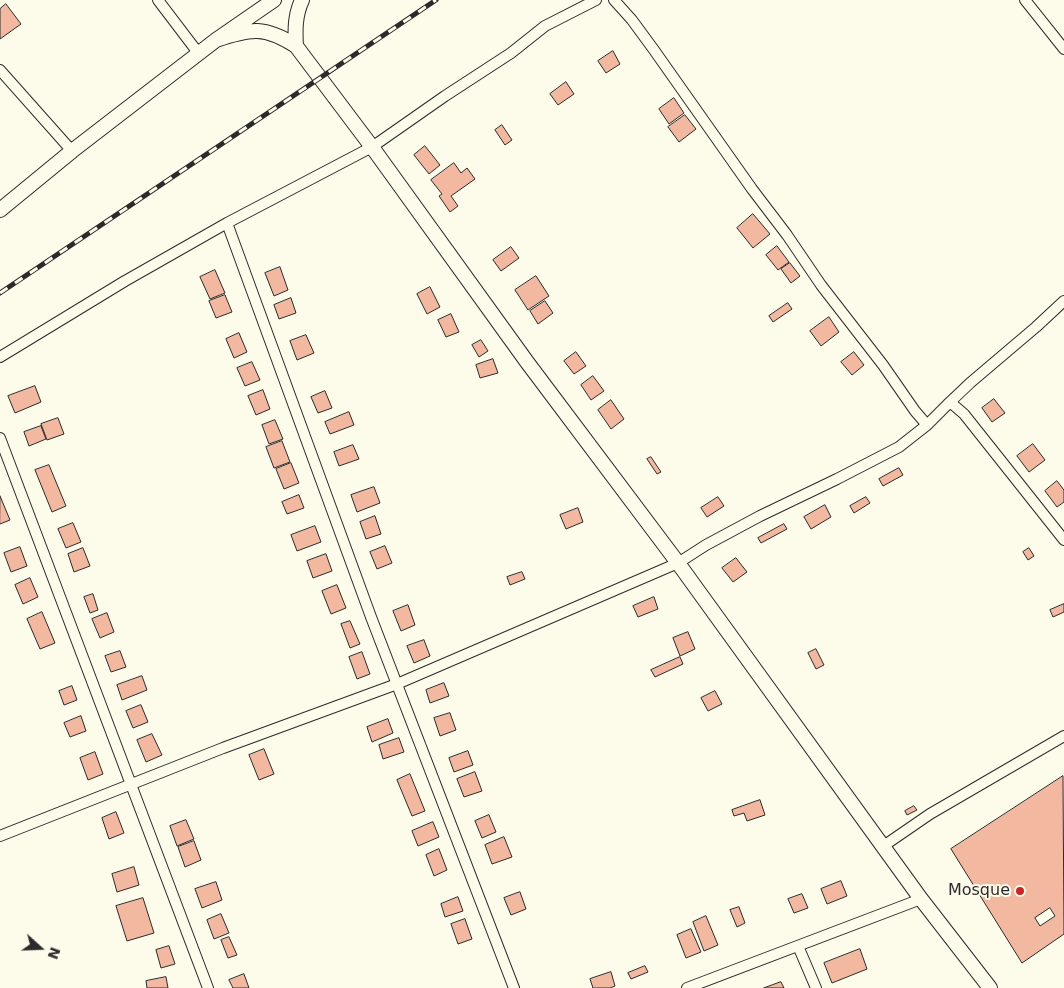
<!DOCTYPE html>
<style>
body{margin:0}
#map{position:relative;width:1064px;height:988px;overflow:hidden;background:#fdfbea;font-family:"DejaVu Sans",sans-serif}
canvas{display:block}
.north{position:absolute;left:15px;top:923px;width:50px;height:50px;-webkit-text-stroke:4px #fdfbea;paint-order:stroke;rotate:110deg;font-size:14px;font-weight:700;line-height:20px;text-align:center;color:#2b2b2b}
.north::after{content:'';display:block;margin:auto;width:18px;height:22px;background:#2b2b2b;clip-path:polygon(50% 0,100% 100%,50% 72%,0 100%)}
</style>
<div id="map">
<canvas width="1064" height="988"></canvas>
<div class="north">N</div>
</div>
<script>
const context = document.querySelector('canvas').getContext('2d');
context.lineJoin = 'round';
function paint(path, color) { context.fillStyle = color; context.fill(path, 'evenodd'); }
function stroke(path, color, width, dash) { context.strokeStyle = color; context.lineWidth = width; context.lineCap = dash ? 'butt' : 'round'; context.setLineDash(dash || []); context.stroke(path); }
function write(font, color, halo, rows, align = 'center') {
  context.font = font + ' "DejaVu Sans",sans-serif'; context.lineWidth = 4; context.setLineDash([]); context.textBaseline = 'middle'; context.strokeStyle = halo; context.fillStyle = color; for (const [text, x, y, turn = 0] of rows) {
    context.save(); context.translate(x, y); context.rotate((+turn || 0) * Math.PI / 180); context.textAlign = isNaN(turn) ? turn : align; if (halo) context.strokeText(text, 0, 0); context.fillText(text, 0, 0); context.restore();
  }
}
const building = new Path2D(`
 M6,4l15,20 -21,15v-30z
 M613,51l7,13 -14,9 -8,-12z
 M566,82l8,12 -16,11 -8,-11z
 M674,98l10,15 -15,11 -10,-15z
 M685,115l11,14 -17,13 -11,-15z
 M502,125l10,15 -7,5 -10,-15z
 M425,146l15,19 -11,9 -15,-19z
 M454,163l7,10 6,-5 8,11 -24,17 7,10 -8,6 -11,-16 3,-2 -11,-14z
 M753,214l17,20 -17,14 -16,-20z
 M777,246l12,16 -11,8 -12,-15z
 M511,247l8,11 -18,13 -8,-11z
 M790,263l10,13 -9,7 -10,-14z
 M280,267l8,23 -14,6 -9,-23z
 M215,270l10,23 -15,6 -10,-22z
 M536,276l13,20 -21,14 -13,-20z
 M430,287l10,20 -13,7 -10,-20z
 M225,295l7,17 -16,6 -7,-17z
 M291,298l5,15 -17,6 -5,-14z
 M545,301l8,12 -15,11 -8,-13z
 M788,303l4,6 -19,13 -4,-6z
 M451,314l8,18 -13,5 -8,-17z
 M829,317l10,15 -18,14 -11,-15z
 M239,333l8,19 -13,6 -8,-19z
 M306,335l8,18 -17,7 -7,-19z
 M481,340l7,11 -9,6 -7,-12z
 M576,352l10,14 -12,8 -10,-13z
 M854,352l10,13 -12,10 -11,-13z
 M493,359l5,14 -18,5 -4,-13z
 M252,362l8,18 -15,6 -8,-18z
 M593,376l11,15 -13,9 -10,-15z
 M35,386l6,16 -26,11 -7,-17z
 M263,390l7,19 -14,6 -8,-19z
 M325,391l7,17 -14,5 -7,-16z
 M994,399l11,14 -13,9 -10,-14z
 M611,400l13,19 -13,10 -13,-19z
 M349,412l5,13 -24,9 -5,-12z
 M58,418l6,16 -17,6 -6,-16z
 M275,420l8,19 -14,5 -7,-19z
 M41,426l5,13 -17,7 -5,-14z
 M282,441l8,21 -16,6 -8,-21z
 M1033,444l12,16 -16,12 -12,-16z
 M353,445l6,14 -20,7 -5,-14z
 M651,457l10,15 -4,2 -10,-15z
 M291,463l8,20 -15,6 -8,-20z
 M49,465l17,41 -14,6 -17,-42z
 M899,468l4,7 -20,11 -4,-7z
 M1057,481l7,9v12l-7,5 -12,-16z
 M374,487l6,16 -23,9 -6,-17z
 M299,495l5,13 -17,6 -5,-12z
 M0,496l10,24 -10,4z
 M718,497l6,9 -17,11 -6,-9z
 M866,497l4,6 -16,10 -4,-7z
 M825,505l6,12 -20,12 -7,-12z
 M578,508l5,14 -17,7 -6,-14z
 M375,516l6,18 -15,5 -6,-17z
 M73,523l8,19 -15,6 -8,-19z
 M784,524l3,5 -26,14 -3,-5z
 M315,526l6,16 -24,9 -6,-16z
 M385,546l7,17 -15,6 -7,-17z
 M20,547l7,19 -16,6 -7,-19z
 M83,548l7,18 -16,6 -6,-18z
 M1029,548l5,8 -6,4 -5,-8z
 M326,554l6,17 -19,7 -6,-17z
 M736,558l11,14 -14,10 -11,-14z
 M522,572l3,7 -15,6 -3,-8z
 M30,578l8,19 -15,7 -8,-19z
 M337,585l9,23 -15,6 -9,-23z
 M93,594l5,16 -8,3 -6,-16z
 M654,597l4,12 -20,8 -5,-11z
 M1064,604v8l-11,5 -3,-7z
 M408,605l7,20 -14,6 -8,-20z
 M42,612l13,31 -15,6 -13,-30z
 M107,613l7,19 -14,6 -8,-19z
 M350,621l10,23 -10,4 -9,-24z
 M688,632l7,17 -15,7 -7,-18z
 M424,640l6,16 -16,7 -7,-17z
 M816,649l8,16 -8,4 -8,-16z
 M120,651l6,16 -15,5 -6,-16z
 M362,652l8,22 -13,5 -8,-22z
 M680,657l3,7 -28,13 -4,-7z
 M142,676l5,14 -25,10 -5,-15z
 M444,683l5,13 -19,7 -4,-13z
 M72,686l5,14 -13,5 -5,-14z
 M715,691l7,13 -14,7 -7,-13z
 M141,705l7,17 -15,6 -7,-17z
 M450,713l6,17 -16,6 -6,-18z
 M81,716l5,15 -16,6 -6,-14z
 M388,719l5,14 -21,9 -5,-15z
 M152,734l10,21 -16,7 -9,-22z
 M399,738l5,14 -21,7 -4,-14z
 M264,749l10,25 -15,6 -10,-25z
 M468,751l5,14 -19,7 -5,-14z
 M95,752l8,22 -15,6 -8,-22z
 M475,772l7,19 -18,6 -7,-18z
 M410,774l15,37 -13,5 -15,-36z
 M1063,776l1,158 -42,29 -71,-114z
 M760,800l5,15 -18,6 -3,-8 -10,3 -2,-6z
 M914,806l3,4 -10,5 -2,-4z
 M116,812l8,21 -15,6 -7,-21z
 M489,815l7,17 -14,6 -7,-17z
 M186,820l8,19 -17,7 -7,-20z
 M433,822l6,15 -21,9 -6,-15z
 M504,837l8,20 -20,7 -7,-19z
 M194,841l7,19 -16,7 -7,-20z
 M439,849l8,21 -13,6 -8,-21z
 M134,867l5,18 -22,7 -5,-18z
 M841,881l6,15 -20,8 -6,-15z
 M216,882l6,18 -20,8 -7,-19z
 M520,892l6,17 -15,6 -7,-17z
 M802,894l6,14 -14,5 -6,-14z
 M458,897l5,14 -18,6 -4,-13z
 M143,898l11,35 -27,8 -11,-35z
 M739,907l6,16 -8,4 -7,-17z
 M1050,908l5,8 -15,10 -5,-8z
 M221,914l8,19 -15,6 -7,-19z
 M706,916l12,29 -14,6 -11,-29z
 M465,919l7,20 -14,5 -7,-20z
 M691,929l10,23 -15,6 -9,-23z
 M229,937l8,18 -9,3 -7,-18z
 M169,946l6,18 -14,4 -5,-18z
 M860,949l7,20 -35,14 -8,-20z
 M645,966l3,6 -17,7 -3,-6z
 M611,972l4,14 -5,2h-17l-3,-9z
 M244,974l5,14h-16l-4,-8z
 M166,977l2,11h-21l-1,-7z
 M781,982l3,6h-20z`);
paint(building, '#f2b8a0');
stroke(building, '#2b2b2b', 1);
const street = new Path2D(`
 M158,0l41,54
 M614,0l18,20 22,30 98,139 35,46 34,50 62,80 32,46 12,14
 M1025,0l39,49
 M0,70l72,81
 M227,223l144,394 143,371
 M0,357l125,-76 102,-58 145,-76 73,-51 66,-43 34,-27 51,-26
 M950,402l14,12 100,126
 M0,438l208,550
 M0,836l223,-88 174,-64 281,-121 28,-18 54,-29 77,-37 62,-32 28,-22 23,-23 20,-19 66,-56 28,-26
 M882,847l48,-33 134,-78
 M798,946l18,42
 M687,988l234,-89`);
const secondary = new Path2D(`
 M216,40c35,-12 49,-14 80,6l76,101 155,215 151,201 243,336 69,89
 M296,46c-1,-16 -1,-31 6,-46
 M0,210l72,-59 144,-111 58,-40`);
stroke(street, '#2b2b2b', 12);
stroke(secondary, '#2b2b2b', 16);
stroke(street, '#fdfbea', 10);
stroke(secondary, '#fdfbea', 14);
const rail = new Path2D(`
 M0,293l436,-293`);
stroke(rail, '#2b2b2b', 5);
stroke(rail, '#fdfbea', 3, [9]);
for (const [x, y, r, color] of [
 [1020,891,5,"#c62828"]
]) { const dot = new Path2D(); dot.arc(x, y, r, 0, 2 * Math.PI); context.fillStyle = color; context.fill(dot); stroke(dot, '#fdfbea', 2); }
write('16px', '#2b2b2b', '#fdfbea', [
 ["Mosque",1010,891]
], 'right');
</script>
